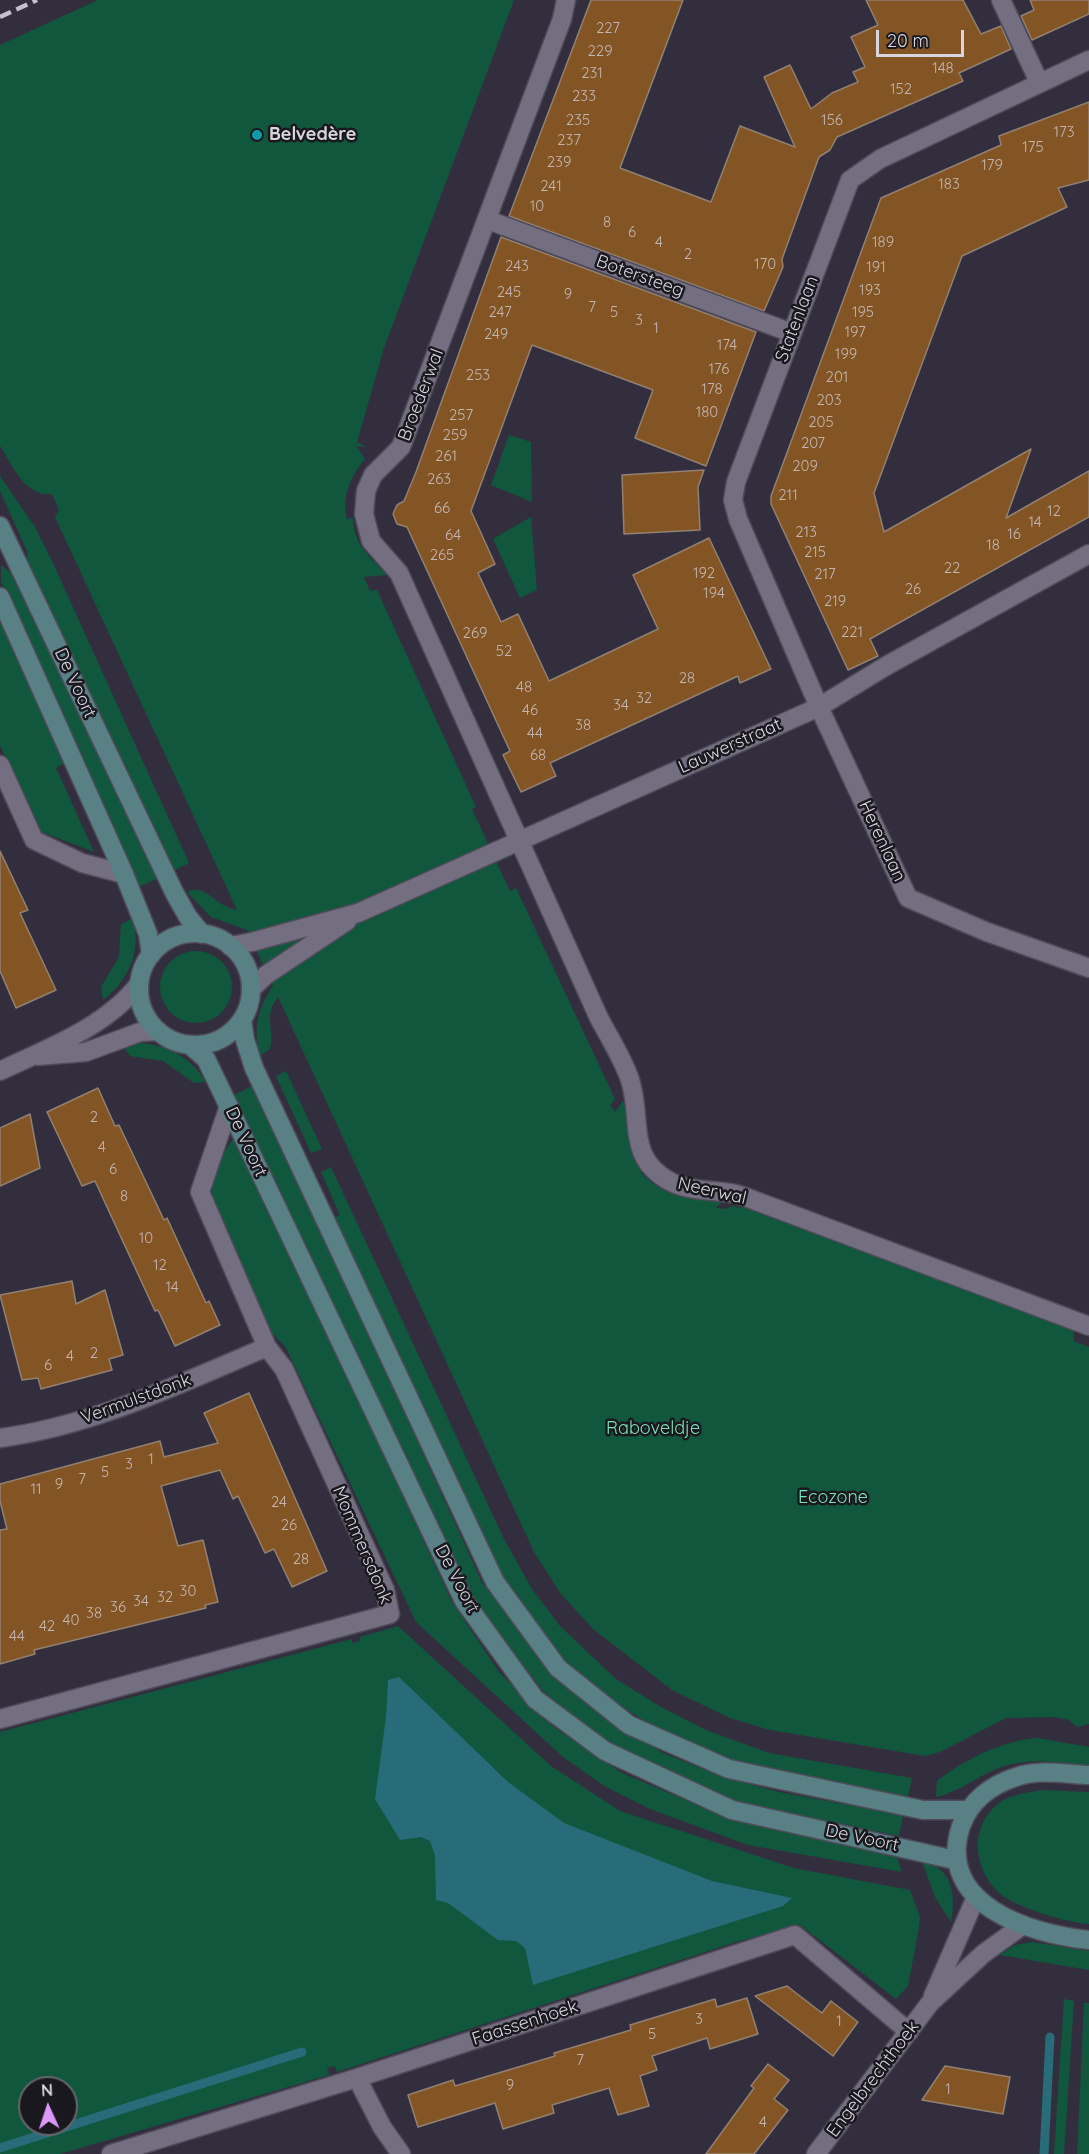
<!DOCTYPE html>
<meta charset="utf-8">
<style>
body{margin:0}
#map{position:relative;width:1089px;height:2154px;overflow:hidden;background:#332e3e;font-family:Quicksand,sans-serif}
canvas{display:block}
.north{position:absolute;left:18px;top:2076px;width:60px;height:60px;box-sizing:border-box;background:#1a181f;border:2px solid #66646c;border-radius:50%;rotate:357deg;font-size:16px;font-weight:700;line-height:24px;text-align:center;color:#d8d5df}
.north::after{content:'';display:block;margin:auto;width:21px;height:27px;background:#db99f5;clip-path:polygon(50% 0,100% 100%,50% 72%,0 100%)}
.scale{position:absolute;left:876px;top:30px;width:88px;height:27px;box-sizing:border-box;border:3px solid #d8d5df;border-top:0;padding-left:8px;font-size:18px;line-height:21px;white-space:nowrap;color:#d8d5df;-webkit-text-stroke:4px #1a181f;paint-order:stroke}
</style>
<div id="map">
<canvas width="1089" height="2154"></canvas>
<div class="north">N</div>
<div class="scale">20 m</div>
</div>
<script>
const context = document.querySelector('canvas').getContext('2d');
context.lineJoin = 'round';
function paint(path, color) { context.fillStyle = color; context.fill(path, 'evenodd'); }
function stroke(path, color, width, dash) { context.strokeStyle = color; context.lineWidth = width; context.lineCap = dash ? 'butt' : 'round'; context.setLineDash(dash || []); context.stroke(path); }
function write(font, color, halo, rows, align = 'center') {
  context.font = font + ' Quicksand,sans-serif'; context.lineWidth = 5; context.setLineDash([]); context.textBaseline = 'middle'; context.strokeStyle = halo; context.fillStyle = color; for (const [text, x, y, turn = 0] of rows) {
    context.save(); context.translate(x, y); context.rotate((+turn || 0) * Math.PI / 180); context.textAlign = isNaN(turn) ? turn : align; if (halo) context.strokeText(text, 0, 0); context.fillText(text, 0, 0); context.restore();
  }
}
paint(new Path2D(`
 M98,0h416l-130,348 -27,94 10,5 -11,-1 9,13c-14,16 -24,39 -18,60l6,-1c2,31 16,36 34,57l-23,2 6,14 7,-1 99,217 -4,2 38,82 6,-3 99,211 -5,6 5,7 7,-10 6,-1c-2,28 -2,46 15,69l-2,3c29,27 41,24 79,25l1,5 -5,5 10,1 5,-3 14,2 329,121v12l15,6v377l-12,3 -8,-7 -15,-3 -48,1 -66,34 -15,4 -155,-26 -40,-12 -58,-28 -79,-61 -32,-35 -27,-42 -256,-555c-16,21 -2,33 -8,52l-10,7c-7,-27 -3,-47 13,-70l-26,-56 -36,-13 -24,-25c19,-9 30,16 50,18l-182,-393 4,-7 -7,-16c-27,3 -39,-28 -52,-48v-401z
 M509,435l22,7 1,60 -41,-17z
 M0,476l35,51 17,34 137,302 -14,7 -20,-36 -127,-264 -1,-19 -27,-60z
 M531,517l6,73 -17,8 -27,-59z
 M1,565l14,11 144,302 -21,9 -72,-153 -65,-152z
 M0,618l64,145 -8,5 38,84 -52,-20 -42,-86z
 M132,918c11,31 -4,64 -29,82l-2,-13 18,-30 2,-32z
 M160 987a36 36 0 1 1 72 0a36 36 0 1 1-72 0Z
 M140,1043c28,2 51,14 66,39l-12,1 -31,-22 -33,-5 -7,-10z
 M286,1071l36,78 -11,4 -35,-77z
 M254,1085l228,497 69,92 60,47 52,32 63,25 53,14 124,23 -4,21 -175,-37 -68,-28 -56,-33 -57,-47 -76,-99 -229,-486 -4,-11z
 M236,1136l216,466 48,71 55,55 67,45 99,42 173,35 8,22 -154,-27 -98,-36 -44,-22 -43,-30 -147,-135 -131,-276 -14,-14 -57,-125c-7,-23 6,-53 22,-71z
 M331,1167l172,370 29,52 28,37 56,53 45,28 45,23 63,23 143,25 -4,18 -83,-12 -93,-20 -66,-29 -69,-45 -36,-31 -66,-88 -164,-352 9,-4 -19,-43z
 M398,1626l153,140 69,45 174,57 116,22 10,27 -2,16 -10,53 -12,13 -96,-74 -64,17 -399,130 -2,-6 -8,2 2,7 -269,79h-60v-422l352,-93v4l8,-2v-4zM30,2088h36v36h-36z
 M1038,1738l51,9v20c-32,-6 -63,-10 -93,2 -23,10 -35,22 -60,28l1,-16c28,-22 67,-41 101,-43z
 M1041,1790l48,2v132c-21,-1 -75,-17 -90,-31 -25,-24 -31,-65 -1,-89 11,-10 30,-11 43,-14z
 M922,1861c31,7 34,34 29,61l-16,-25z
 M1032,1942l57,9v19l-89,-15 15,-10z
 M1064,1999l10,2 -10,153h-10z
 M1084,2003h5v151h-12z`), '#10573d');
paint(new Path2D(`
 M399,1677l109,105 56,41 148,58 80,17 -9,8 -250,79 -8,-37 -9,-7 -18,-1 -50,-37 -12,-3 -1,-44 -5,-15 -9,-4 -21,3 -25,-41 11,-82 2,-37z`), '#286c79');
stroke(new Path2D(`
 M0,2148l302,-96
 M1044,2154l6,-117`), '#286c79', 9);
const building = new Path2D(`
 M591,0h92l-63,168 91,34 29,-76 55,21 -31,-70 26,-12 21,44 21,-16 26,-11 -5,-10 12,-5 -14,-30 27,-12 -12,-25h97l18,34 20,-8 10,23 -52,24 4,8 -126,56 -7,13 -11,7 -37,102 1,8 -19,44 -255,-95z
 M1030,0h59v14l-57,26 -11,-24 13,-6z
 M1089,102v78l-31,8 9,19 -105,49 -88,237 10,39 147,-83 -25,69 83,-47v46l-219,122 8,17 -30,14 -77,-166v-8l110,-298 120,-53 -2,-9z
 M501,237l255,95 -50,134 -71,-28 18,-48 -121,-45 -61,166 24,53 -17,9 23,49 17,-8 31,67 109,-52 -25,-54 76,-37 62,131 -31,14 -2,-7 -188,87 6,13 -35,16 -18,-37 7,-4 -103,-224 -10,-3 -4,-10 4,-9 7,-4 12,-29z
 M704,470l-6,17 2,43 -76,4 -2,-59z
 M0,851l28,59 -8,3 36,77 -40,18 -16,-37z
 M98,1088l17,38 4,-1 45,95 3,-2 39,85 3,-2 11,24 -45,21 -17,-36 -3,1 -60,-130 -13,5 -35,-74z
 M30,1114l10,54 -40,18v-58z
 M72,1281l4,23 29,-14 18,65 -14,4 3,11 -71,19 -3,-11 -16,2 -22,-85z
 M249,1393l78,178 -35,16 -18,-38 -9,4 -27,-57 -5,3 -13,-29 -59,16 17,60 25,-6 15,62 -13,3 1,3 -172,42 1,4 -35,10v-134l7,-1 -7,-28v-17l160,-43 4,16 54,-14 -14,-30z
 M787,1986l35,27 9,-12 27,21 -25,34 -78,-60z
 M747,1998l11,36 -48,15 -3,-11 -55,18 5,14 -17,6 9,30 -31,9 -9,-27 -57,17 2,8 -51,16 -8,-26 -77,24 -10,-32 45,-15 2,6 100,-30 -1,-3 77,-23 -1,-5 85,-26 2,8z
 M768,2064l21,16 -15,19 14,11 -34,44h-48l48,-66 -3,-2z
 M945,2066l65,11 -7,37 -81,-14z`);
paint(building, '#835525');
stroke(building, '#928172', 1.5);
const street = new Path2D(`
 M566,0l-4,19 -161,428 -28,28 -7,16 -2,23 7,27 28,32 200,445c11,21 24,41 31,62 13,39 -5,78 41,102 18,9 40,8 59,11 9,1 18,5 26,8l333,125
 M1001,0l38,82
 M1089,60l-209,99 -30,21 -114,302 -3,18 5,19 81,188 89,191 79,34 102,36
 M488,220l304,113
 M0,765l34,75 48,23 42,11
 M230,946l22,-4 106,-29 461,-206 67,-41 203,-112
 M251,989l15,-14 81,-54
 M38,1056l48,-4 54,-20 18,-1
 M0,1071c48,-23 106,-44 139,-87
 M0,1438c93,-12 181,-55 267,-91
 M0,1719l390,-105 -5,-24 -101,-221 -17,-22 -67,-155 29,-86
 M933,1996l43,-99
 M357,2078l25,49 19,27
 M111,2154l246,-76 438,-143 114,97
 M816,2154l114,-151 53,-49 40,-29`);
const secondary = new Path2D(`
 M0,526l174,366 14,25 14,17
 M0,597l124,277 24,60 3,21
 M139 989a56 56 0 1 1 112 0a56 56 0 1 1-112 0Z
 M242,1020l3,20 9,28 241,514 63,86 71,57 100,44 194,41h43
 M190,1045l16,14 13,27 245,515 71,98 70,52 127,59 223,50
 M1089,1775c-23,-1 -51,-6 -73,2 -25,8 -46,24 -55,49 -26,78 68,108 128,114`);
stroke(street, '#504b59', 21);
stroke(secondary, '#504b59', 21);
stroke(street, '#746e81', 18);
stroke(secondary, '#598085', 18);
stroke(new Path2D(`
 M0,17l37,-17`), '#c5c1cc', 4.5, [12, 6]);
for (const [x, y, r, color] of [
 [257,135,6,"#0f9aa8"]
]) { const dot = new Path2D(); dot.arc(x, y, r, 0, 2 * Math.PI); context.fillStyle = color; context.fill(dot); stroke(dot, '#1a181f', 2); }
write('15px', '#c3b5b0', null, [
 ["227",608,28],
 ["229",600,51],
 ["148",943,68],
 ["231",592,73],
 ["152",901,89],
 ["233",584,96],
 ["235",578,120],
 ["156",832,120],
 ["173",1064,132],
 ["237",569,140],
 ["175",1033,147],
 ["239",559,162],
 ["179",992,165],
 ["183",949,184],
 ["241",551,186],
 ["10",537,206],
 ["8",607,222],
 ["6",632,232],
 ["4",659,242],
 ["189",883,242],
 ["2",688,254],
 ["170",765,264],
 ["243",517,266],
 ["191",876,267],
 ["193",870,290],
 ["245",509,292],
 ["9",568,294],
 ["7",592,307],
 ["247",500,312],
 ["5",614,312],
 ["195",863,312],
 ["3",639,320],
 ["1",656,328],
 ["197",855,332],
 ["249",496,334],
 ["174",727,345],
 ["199",846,354],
 ["176",719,369],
 ["253",478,375],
 ["201",837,377],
 ["178",712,389],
 ["203",829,400],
 ["180",707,412],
 ["257",461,415],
 ["205",821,422],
 ["259",455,435],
 ["207",813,443],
 ["261",446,456],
 ["209",805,466],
 ["263",439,479],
 ["211",788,495],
 ["66",442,508],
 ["12",1054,511],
 ["14",1035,522],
 ["213",806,532],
 ["16",1014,534],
 ["64",453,535],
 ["18",993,545],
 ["215",815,552],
 ["265",442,555],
 ["22",952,568],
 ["192",704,573],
 ["217",825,574],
 ["26",913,589],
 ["194",714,593],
 ["219",835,601],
 ["221",852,632],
 ["269",475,633],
 ["52",504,651],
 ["28",687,678],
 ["48",524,687],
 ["32",644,698],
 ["34",621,705],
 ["46",530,710],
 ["38",583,725],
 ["44",535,733],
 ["68",538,755],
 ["2",94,1117],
 ["4",102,1147],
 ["6",113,1169],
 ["8",124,1196],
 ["10",146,1238],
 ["12",160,1265],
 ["14",172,1287],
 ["2",94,1353],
 ["4",70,1356],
 ["6",48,1365],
 ["1",151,1459],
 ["3",129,1464],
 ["5",105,1472],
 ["7",82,1479],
 ["9",59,1484],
 ["11",36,1489],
 ["24",279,1502],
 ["26",289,1525],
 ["28",301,1559],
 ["30",188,1591],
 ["32",165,1597],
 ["34",141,1601],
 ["36",118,1607],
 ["38",94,1613],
 ["40",71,1620],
 ["42",47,1626],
 ["44",17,1636],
 ["3",699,2019],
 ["1",839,2021],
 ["5",652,2034],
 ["7",580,2060],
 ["9",510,2085],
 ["1",948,2089],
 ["4",763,2122]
]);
write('bold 18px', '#d8d5df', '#1a181f', [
 ["Belvedère",269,135]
], 'left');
write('18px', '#d8d5df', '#1a181f', [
 ["Botersteeg",640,276,20],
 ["Statenlaan",797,319,-69],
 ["Broederwal",421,395,-69],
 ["De Voort",75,683,65],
 ["Lauwerstraat",730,746,-24],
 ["Herenlaan",882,841,65],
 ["De Voort",246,1142,65],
 ["Neerwal",712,1191,13],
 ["Vermulstdonk",136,1399,-20],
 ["Mommersdonk",362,1545,67],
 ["De Voort",457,1579,62],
 ["De Voort",862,1838,12],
 ["Faassenhoek",525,2023,-18],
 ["Engelbrechthoek",873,2079,-53]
]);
write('18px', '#7be4b6', '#1a181f', [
 ["Raboveldje",653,1429],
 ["Ecozone",833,1498]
]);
</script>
